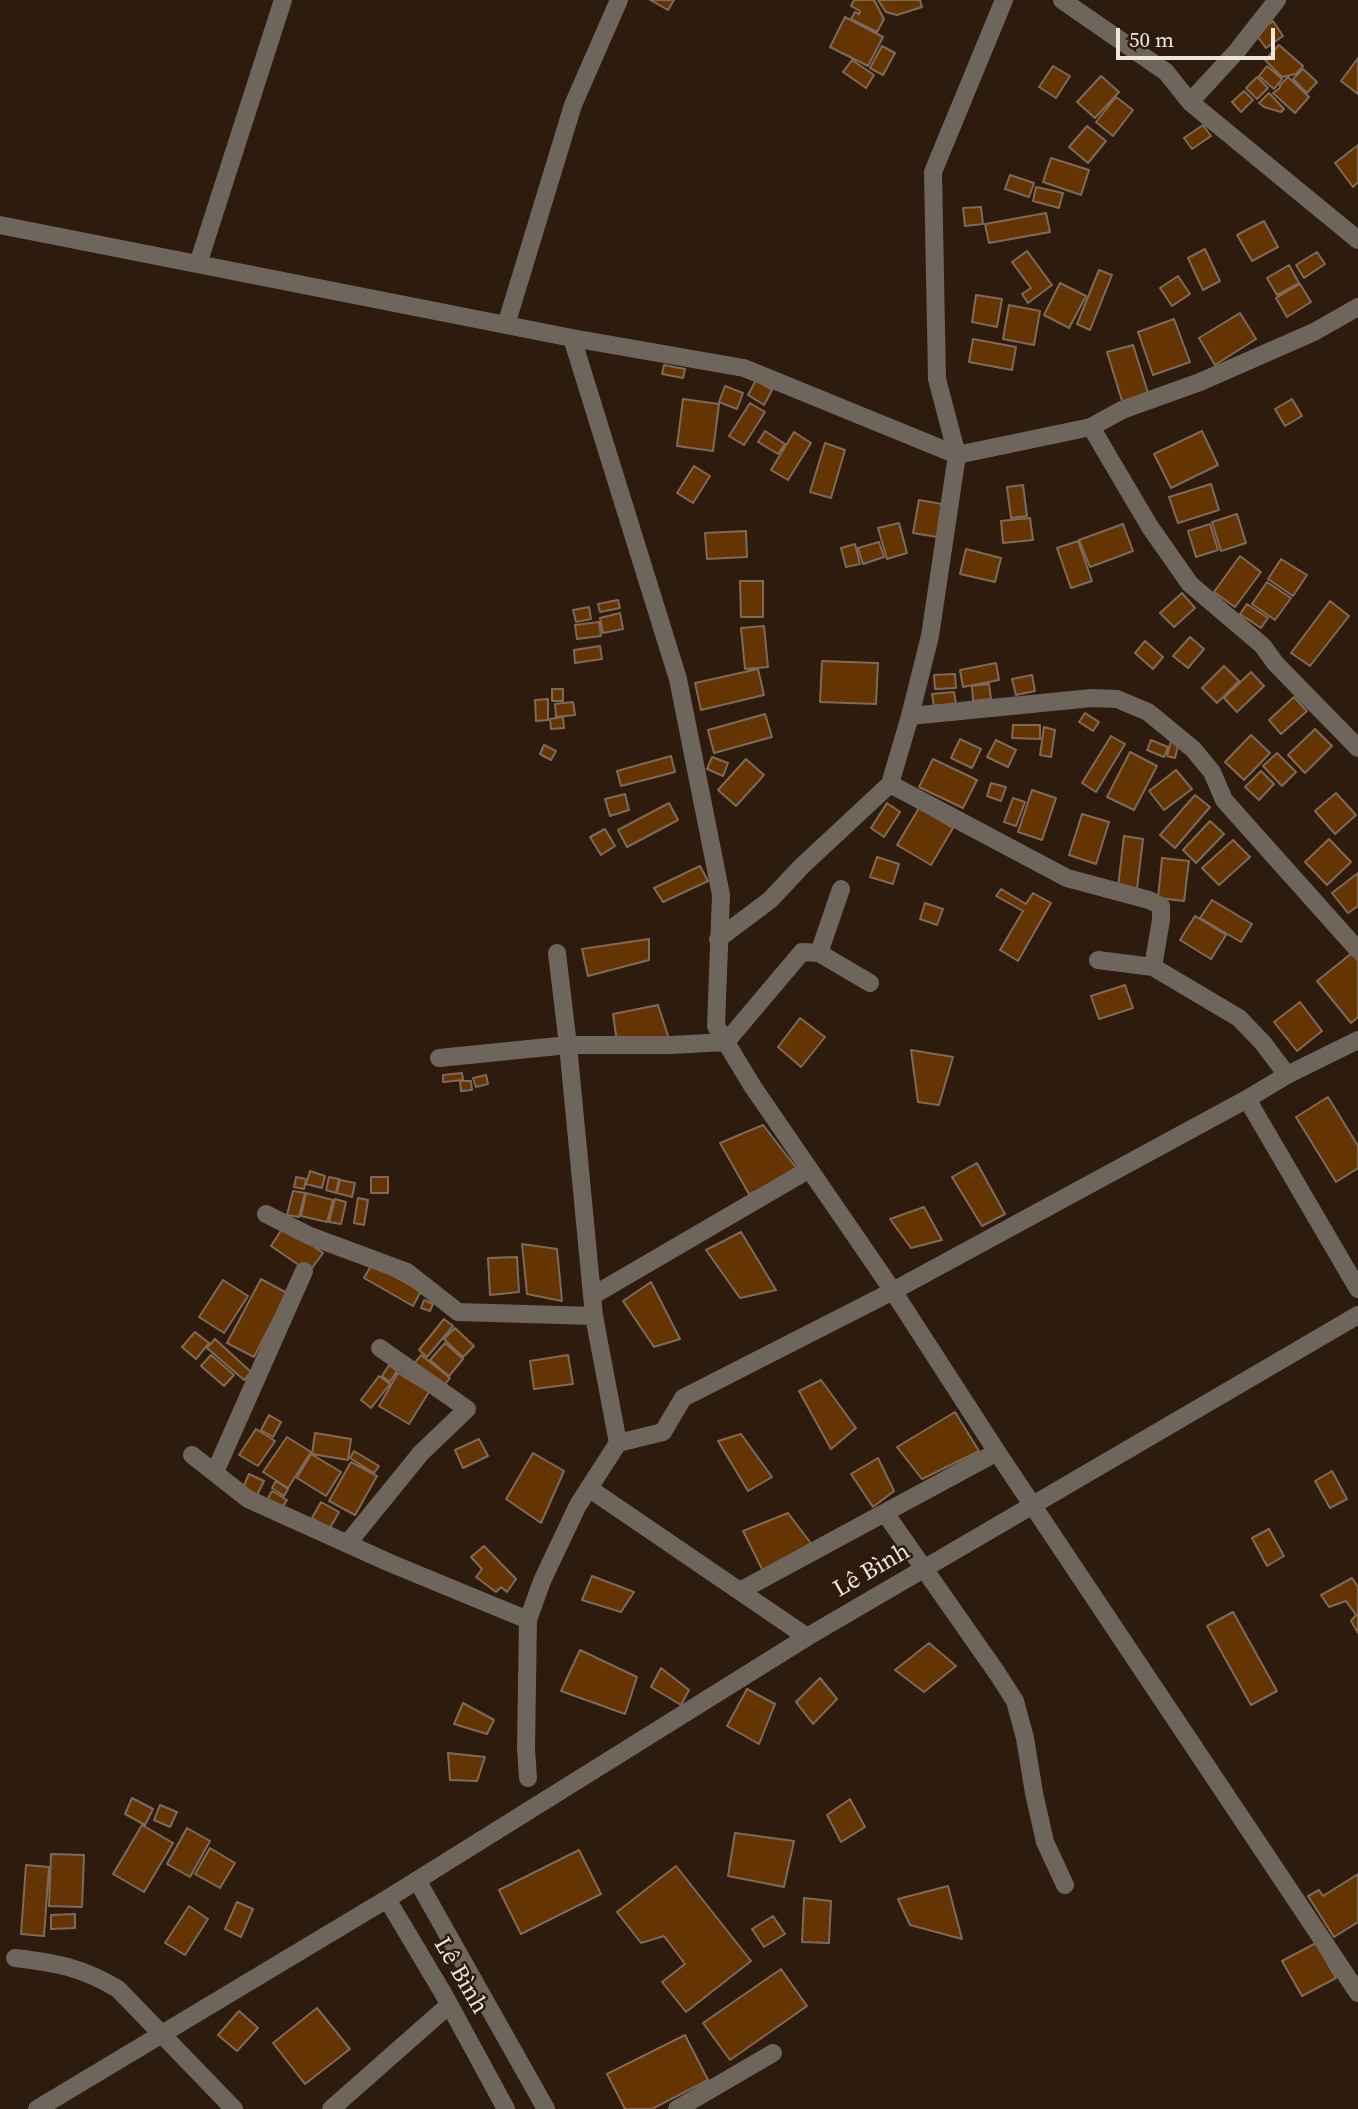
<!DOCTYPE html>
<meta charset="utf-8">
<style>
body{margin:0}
#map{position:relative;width:1358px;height:2109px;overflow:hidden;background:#2d1b0d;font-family:"Source Serif 4",serif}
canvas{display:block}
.scale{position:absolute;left:1116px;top:28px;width:159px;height:32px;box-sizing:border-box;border:4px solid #f1e4db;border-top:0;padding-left:9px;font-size:21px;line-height:24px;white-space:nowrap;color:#f1e4db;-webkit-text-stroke:5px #2d1b0d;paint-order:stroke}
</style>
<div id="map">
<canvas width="1358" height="2109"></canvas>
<div class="scale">50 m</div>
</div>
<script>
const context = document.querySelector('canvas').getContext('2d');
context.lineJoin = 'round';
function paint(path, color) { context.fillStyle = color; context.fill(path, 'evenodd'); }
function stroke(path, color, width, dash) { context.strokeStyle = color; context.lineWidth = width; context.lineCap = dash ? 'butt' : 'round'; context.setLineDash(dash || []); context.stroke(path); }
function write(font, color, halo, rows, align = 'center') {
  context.font = font + ' "Source Serif 4",serif'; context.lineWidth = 5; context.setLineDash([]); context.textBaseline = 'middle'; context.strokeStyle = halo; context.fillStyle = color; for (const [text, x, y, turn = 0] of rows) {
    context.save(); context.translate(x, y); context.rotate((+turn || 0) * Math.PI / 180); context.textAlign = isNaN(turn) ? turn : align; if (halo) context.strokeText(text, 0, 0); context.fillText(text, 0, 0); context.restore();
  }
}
const building = new Path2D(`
 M650,0h24l-6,10z
 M854,0h20l10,19 -7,13 -26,-13 4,-7 4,2 1,-3 -9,-5z
 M878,0h42l2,7 -25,8 -11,-3z
 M845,17l38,20 -15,29 -38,-19z
 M1273,21l10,15 -17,12 -11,-15z
 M1279,45l24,21 -7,8 -14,3 -17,-17z
 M882,46l13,7 -12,22 -13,-7z
 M1358,58v36l-17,-13z
 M852,60l22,15 -8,13 -23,-16z
 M1053,66l17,10 -14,22 -17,-11z
 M1267,66l15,13 -8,10 -15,-13z
 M1303,69l14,13 -10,11 -14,-14z
 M1101,76l18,16 -24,26 -18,-16z
 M1257,77l11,11 -11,11 -11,-11z
 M1288,77l21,20 -14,16 -22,-20 7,-5v-3z
 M1244,91l9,9 -12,12 -9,-10z
 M1269,93l15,16 -3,3 -17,-5 -5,-4z
 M1116,97l17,13 -20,26 -17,-14z
 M1203,125l8,11 -19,13 -8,-11z
 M1087,126l19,15 -18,22 -19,-16z
 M1358,145v37l-5,5 -18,-24z
 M1051,158l38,12 -8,25 -38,-13z
 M1010,175l24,8 -5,14 -24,-8z
 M1036,187l27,6 -4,15 -26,-7z
 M981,207l2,17 -18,2 -2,-18z
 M1046,213l4,19 -61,11 -4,-19z
 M1264,221l14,26 -26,14 -15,-26z
 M1205,249l15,32 -17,9 -15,-32z
 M1027,251l25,34 -24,18 -6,-9 9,-6 -19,-26z
 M1317,252l8,12 -21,14 -8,-13z
 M1289,265l10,18 -22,12 -10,-17z
 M1099,270l13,5 -22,55 -13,-6z
 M1178,276l12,18 -18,12 -12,-18z
 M1060,283l26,13 -17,32 -25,-13z
 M1300,284l11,18 -24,15 -11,-19z
 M976,295l26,4 -5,28 -25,-5z
 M1009,305l31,6 -6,34 -31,-6z
 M1240,313l16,26 -41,26 -16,-27z
 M1174,319l16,43 -37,13 -15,-43z
 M973,339l43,8 -4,23 -43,-8z
 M1133,345l16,51 -26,8 -16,-52z
 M664,365l21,4 -2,9 -21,-4z
 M756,380l16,10 -8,15 -16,-10z
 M725,386l18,7 -6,16 -18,-7z
 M683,399l36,5 -6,47 -36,-5z
 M1292,399l10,17 -17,10 -10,-17z
 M750,403l15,9 -21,33 -15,-9z
 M765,431l20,13 -7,10 -20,-12z
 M1202,431l16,34 -47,23 -17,-34z
 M794,432l17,11 -23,37 -17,-10z
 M825,443l20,7 -14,48 -21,-6z
 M694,466l16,10 -17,27 -16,-10z
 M1211,484l8,26 -41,13 -9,-26z
 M1023,485l4,31 -16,2 -4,-31z
 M919,500l23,4 -5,33 -24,-4z
 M1237,514l9,29 -25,8 -9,-29z
 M1030,518l3,22 -30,3 -2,-22z
 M899,523l8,30 -20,6 -9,-31z
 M1123,524l10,27 -43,16 -11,-27z
 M1210,524l8,26 -22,7 -8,-26z
 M746,531l1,26 -40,2 -2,-26z
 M1078,541l14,40 -21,7 -14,-40z
 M879,542l5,15 -21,7 -5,-16z
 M855,544l5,20 -14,3 -5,-19z
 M966,549l35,9 -6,24 -35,-8z
 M1240,556l21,16 -26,35 -21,-15z
 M1281,559l26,16 -14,21 -25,-17z
 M740,581h23v36h-22z
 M1267,582l24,16 -16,22 -23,-16z
 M1182,593l13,15 -21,19 -14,-14z
 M618,600l2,8 -20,4 -2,-8z
 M1330,601l19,15 -39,50 -19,-13z
 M1247,604l21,14 -7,10 -21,-14z
 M589,607l2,12 -15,3 -3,-12z
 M620,613l3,16 -20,4 -3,-15z
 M599,622l2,14 -24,3 -2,-14z
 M764,626l4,41 -23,2 -4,-41z
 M1190,637l14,12 -16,19 -15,-12z
 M1145,641l18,16 -10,12 -18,-16z
 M600,646l2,13 -27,4 -1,-13z
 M822,661l56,2 -2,41 -56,-2z
 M996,663l3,17 -36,7 -3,-17z
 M1224,666l15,15 -22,22 -15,-15z
 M758,669l6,26 -63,15 -6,-27z
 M1251,672l13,14 -27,26 -13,-14z
 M955,674l1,14 -21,1 -1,-14z
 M1032,675l3,16 -19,4 -4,-16z
 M989,684l2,15 -18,2 -1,-15z
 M552,689h11v12h-11z
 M954,692l2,12 -22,2 -2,-12z
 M1294,697l13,14 -26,23 -12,-14z
 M548,699v21l-12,1 -1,-21z
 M573,702l2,13 -19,2 -1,-13z
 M1085,713l14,9 -6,9 -14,-9z
 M765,714l7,23 -58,16 -6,-23z
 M563,717l1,11 -13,1 -1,-10z
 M1013,725h27v14l-28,-1z
 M1044,727l11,3 -4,27 -11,-2z
 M1315,729l17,17 -27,27 -17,-18z
 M1251,735l19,18 -26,27 -19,-18z
 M1111,736l14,8 -29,48 -14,-9z
 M960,739l21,10 -9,19 -21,-10z
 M996,740l20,10 -8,17 -21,-10z
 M1151,740l17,7 -4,10 -17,-7z
 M1171,741l8,2 -4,15 -8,-2z
 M544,745l12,6 -5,9 -11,-6z
 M1130,752l27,14 -23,44 -27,-13z
 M1277,753l19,19 -14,14 -19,-20z
 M671,756l4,16 -54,14 -4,-15z
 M712,757l16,6 -5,13 -16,-7z
 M746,759l18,16 -28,31 -18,-16z
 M933,759l44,21 -14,28 -44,-21z
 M1176,770l16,19 -28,21 -15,-19z
 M1261,771l13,13 -15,16 -14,-13z
 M991,783l15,4 -5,14 -14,-5z
 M1032,790l24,8 -14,42 -24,-8z
 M1336,793l20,22 -21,19 -20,-23z
 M625,794l4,16 -19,6 -5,-17z
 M1195,795l15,12 -35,41 -15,-13z
 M1013,798l12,4 -9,24 -12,-4z
 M669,803l9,17 -51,27 -9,-17z
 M887,803l13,9 -16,25 -13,-9z
 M919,808l34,20 -22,37 -34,-20z
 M1082,814l27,8 -13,42 -27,-9z
 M1210,821l14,13 -28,29 -13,-13z
 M605,829l10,17 -14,9 -11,-18z
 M1124,836l19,3 -6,50 -19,-2z
 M1329,839l22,23 -24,23 -22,-23z
 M1233,840l17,17 -31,28 -17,-17z
 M877,857l22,7 -6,20 -23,-7z
 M1162,858l27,3 -5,40 -26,-3z
 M700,866l8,15 -45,21 -9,-14z
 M1358,873v33l-10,7 -16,-20z
 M1001,889l25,15 7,-11 18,10 -33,58 -18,-11 23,-39 -27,-15z
 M1212,900l40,24 -11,18 -41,-24z
 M925,903l18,6 -6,16 -17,-6z
 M1195,916l31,19 -15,24 -31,-19z
 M649,939v21l-61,16 -6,-27z
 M1352,953l6,8v56l-7,6 -34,-42z
 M1125,985l8,23 -34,11 -8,-23z
 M1300,1002l22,29 -25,20 -23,-29z
 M658,1005l13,40 -54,-3 -4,-28z
 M800,1018l25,19 -24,30 -23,-20z
 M911,1050l42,7 -14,48 -21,-3z
 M462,1073l1,7 -20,2v-7z
 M486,1075l2,9 -12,3 -3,-9z
 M460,1081h11l1,9 -11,1z
 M1328,1097l30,49v22l-22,14 -40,-65z
 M763,1125l38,49 -52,20 -29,-51z
 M977,1163l28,51 -23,12 -30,-49z
 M310,1171l15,5 -3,12 -16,-4z
 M296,1177l10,2 -2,10 -10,-2z
 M329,1177l10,2 -3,14 -10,-3z
 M371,1177h17v16h-17z
 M340,1180l15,3 -3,14 -15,-4z
 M293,1191l12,2 -6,24 -12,-2z
 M306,1193l27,7 -6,22 -26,-6z
 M358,1198l10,2 -4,25 -10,-2z
 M335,1199l11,3 -5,22 -12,-2z
 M924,1207l18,33 -31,8 -21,-29z
 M284,1226l39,27 -14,19 -38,-26z
 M741,1232l35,58 -36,8 -34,-48z
 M522,1244l35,5 5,52 -35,-7z
 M517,1257l2,35 -29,3 -2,-37z
 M372,1264l49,27 -8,15 -49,-28z
 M261,1279l26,14 -33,64 -27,-14z
 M223,1280l25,16 -24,37 -25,-16z
 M651,1282l29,57 -26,8 -31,-46z
 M424,1300l9,4 -3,7 -9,-3z
 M444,1319l9,7 -26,31 -8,-7z
 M455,1328l19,18 -11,11 -19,-18z
 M195,1332l14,11 -13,16 -14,-12z
 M215,1339l36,33 -7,8 -37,-32z
 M445,1343l18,16 -14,17 -19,-16z
 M211,1355l23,20 -10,11 -23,-20z
 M421,1355l29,23 -8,10 -29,-23z
 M568,1355l5,29 -39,5 -4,-28z
 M389,1365l8,6 -7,11 -8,-6z
 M398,1373l31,19 -20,32 -30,-18z
 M379,1376l11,8 -19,24 -10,-8z
 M821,1380l35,48 -25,21 -32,-58z
 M955,1412l24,39 -57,28 -25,-32z
 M269,1415l12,7 -8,15 -12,-7z
 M256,1429l19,12 -17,25 -19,-11z
 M315,1433l36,6 -3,21 -36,-6z
 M741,1434l31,43 -24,14 -30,-50z
 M287,1437l24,15 -23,36 -25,-16z
 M479,1439l9,17 -25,12 -8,-18z
 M354,1451l25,15 -5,7 -24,-15z
 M533,1453l31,18 -23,52 -35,-24z
 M311,1454l30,18 -15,24 -29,-18z
 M878,1458l16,33 -21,16 -22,-33z
 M351,1462l26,14 -22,39 -26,-14z
 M1332,1471l15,28 -17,9 -15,-27z
 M249,1474l15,7 -8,16 -14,-7z
 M276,1481l12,8 -4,7 -12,-8z
 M272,1491l15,9 -5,8 -15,-8z
 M321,1502l18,10 -9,16 -18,-10z
 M788,1513l28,37 -50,27 -23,-46z
 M1269,1529l15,27 -17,10 -15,-28z
 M484,1546l32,33 -9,13 -6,-5 -5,5 -20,-15 6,-8 -11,-12z
 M592,1576l42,16 -13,20 -39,-12z
 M1352,1578l6,9v46l-7,-12 5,-6 -10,-14 -17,6 -8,-12z
 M1233,1612l44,79 -26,14 -44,-79z
 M929,1643l27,23 -32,26 -29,-22z
 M580,1650l57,27 -12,37 -64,-23z
 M661,1668l28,22 -8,15 -30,-18z
 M820,1678l17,21 -24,25 -17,-22z
 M747,1689l28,15 -16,40 -32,-18z
 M463,1703l31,17 -7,14 -33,-10z
 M448,1753l37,4 -8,24 -27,-1z
 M132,1798l21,11 -8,16 -20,-11z
 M850,1799l15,28 -24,15 -14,-27z
 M160,1805l17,7 -7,15 -16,-7z
 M142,1825l31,18 -29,49 -31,-18z
 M187,1828l23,13 -20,36 -23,-13z
 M735,1833l59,8 -10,46 -56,-11z
 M210,1848l25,15 -15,25 -25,-14z
 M579,1850l22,44 -80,40 -22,-44z
 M51,1854l33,1 -2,52 -33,-1z
 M26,1865l23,2 -5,69 -23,-2z
 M676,1866l75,95 -65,51 -24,-30 23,-18 -21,-28 -23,7 -24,-31z
 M1358,1874v48l-24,15 -26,-41 11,-6 4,6z
 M948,1886l14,53 -52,-14 -12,-26z
 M804,1898l27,3 -2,42 -27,-1z
 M237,1902l16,7 -12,28 -16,-8z
 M189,1906l19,13 -23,36 -20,-12z
 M75,1914v14l-24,1v-14z
 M773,1916l12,18 -21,13 -12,-18z
 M1316,1943l20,35 -34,18 -20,-35z
 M781,1969l26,37 -77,54 -27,-37z
 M317,2008l33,41 -45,35 -32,-41z
 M239,2011l19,17 -21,23 -19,-16z
 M685,2035l23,45 -56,29h-27l-18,-35z`);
paint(building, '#643402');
stroke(building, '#7f6959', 2);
stroke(new Path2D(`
 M1062,0l104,72 24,30 168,138
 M1190,102l47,-51 40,-51
 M0,225l572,113 172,30 213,87 134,-28 59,100 40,57 73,62 12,17 83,85
 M198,264l85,-264
 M506,325l67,-220 46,-105
 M572,338l106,341 43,216 -5,131 37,61 140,204 104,161 361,541
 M1091,427l31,-17 78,-28 114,-50 44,-25
 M910,716l182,-18 25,1 31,13 45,37 19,23 12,28 134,150
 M890,784l177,94 82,22 12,6v14l-8,47
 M718,939l52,-39 32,-34 88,-82 20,-68 20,-80 27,-181 -20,-76 -4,-207 71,-172
 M557,953l11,92 26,271 24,127
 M819,953l22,-64
 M1098,960l55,7 86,51 24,25 24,32
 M439,1058l129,-13h103l55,-3 76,-90 17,1 51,30
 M1247,1099l111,190
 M266,1214l44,22 97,36 51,40 136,4
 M592,1296l216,-126
 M192,1455l56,44 142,64 138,57
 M215,1472l89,-201
 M590,1489l217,148
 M885,1513l112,160 18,28 10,37 9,55 11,49 20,43
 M347,1544l74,-91 46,-44 -87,-61
 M740,1591l257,-139
 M528,1778l-2,-29 2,-129 14,-39 36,-76 40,-62 45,-11 20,-34 210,-107 354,-192 40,-24 71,-35
 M417,1880l129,229
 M387,1899l56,94 63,116
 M15,1958c42,5 66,9 103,31l116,120
 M37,2109l350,-210 420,-262 551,-322
 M331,2109l118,-104
 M677,2109l96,-56`), '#6e655d', 18);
write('24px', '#f1e4db', '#2d1b0d', [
 ["Lê Bình",872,1571,-30],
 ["Lê Bình",460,1976,60]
]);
</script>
